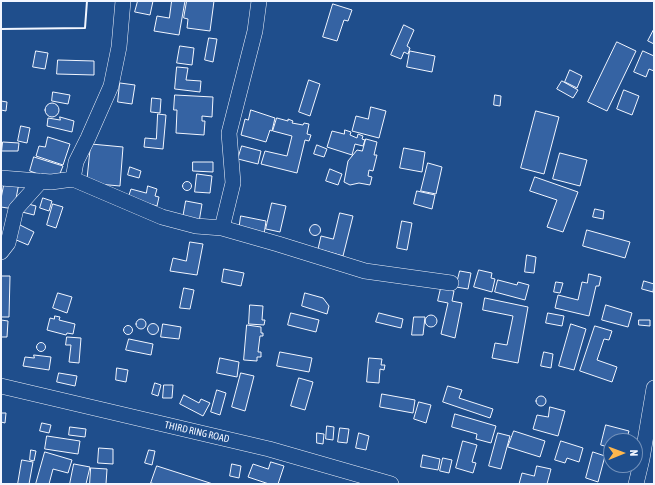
<!DOCTYPE html>
<style>
body{margin:0}
#map{position:relative;width:655px;height:485px;overflow:hidden;background:#1f4e8c;font-family:"Asap Condensed",sans-serif}
canvas{display:block}
.frame{position:absolute;inset:0;border:2px solid #f2f6ff;pointer-events:none}
.north{position:absolute;left:603px;top:433px;width:40px;height:40px;box-sizing:border-box;background:#1f4e8c;border:1px solid #7391ba;border-radius:50%;rotate:89deg;font-size:11px;font-weight:700;line-height:16px;text-align:center;color:#f2f6ff}
.north::after{content:'';display:block;margin:auto;width:14px;height:18px;background:#ffb74d;clip-path:polygon(50% 0,100% 100%,50% 72%,0 100%)}
</style>
<div id="map">
<canvas width="655" height="485"></canvas>
<div class="frame"></div>
<div class="north">N</div>
</div>
<script>
const context = document.querySelector('canvas').getContext('2d');
context.lineJoin = 'round';
function paint(path, color) { context.fillStyle = color; context.fill(path, 'evenodd'); }
function stroke(path, color, width, dash) { context.strokeStyle = color; context.lineWidth = width; context.lineCap = dash ? 'butt' : 'round'; context.setLineDash(dash || []); context.stroke(path); }
function write(font, color, halo, rows, align = 'center') {
  context.font = font + ' "Asap Condensed",sans-serif'; context.lineWidth = 3; context.setLineDash([]); context.textBaseline = 'middle'; context.strokeStyle = halo; context.fillStyle = color; for (const [text, x, y, turn = 0] of rows) {
    context.save(); context.translate(x, y); context.rotate((+turn || 0) * Math.PI / 180); context.textAlign = isNaN(turn) ? turn : align; if (halo) context.strokeText(text, 0, 0); context.fillText(text, 0, 0); context.restore();
  }
}
const building = new Path2D(`
 M138,1h15l-3,14 -15,-3z
 M172,1h13l-6,34 -25,-4 3,-15 12,2z
 M187,1h27l-4,30 -23,-3 1,-9 -4,-1z
 M333,4l19,6 -4,11 -4,-1 -7,21 -14,-4z
 M404,25l10,5 -7,16 3,2 -2,6 -4,-2 -3,7 -10,-4z
 M654,29v15l-6,-3z
 M209,38l8,1 -4,23 -8,-2z
 M617,42l19,9 -29,60 -19,-9z
 M180,46l14,2 -2,17 -15,-2z
 M36,51l12,2 -3,16 -12,-2z
 M410,51l25,5 -3,16 -25,-5z
 M643,51l11,5v15l-5,-2 -3,8 -12,-5z
 M58,60l36,1v14l-37,-1z
 M177,67l11,1 -2,12 15,1 -1,11 -25,-3z
 M570,70l12,6 -5,12 -12,-6z
 M309,80l11,4 -10,32 -11,-4z
 M562,81l16,9 -5,8 -16,-9z
 M120,83l15,2 -3,19 -14,-2z
 M624,90l15,6 -7,19 -15,-6z
 M53,92l17,3 -2,9 -16,-3z
 M175,95l38,2 -1,20 -10,-1v5h3l-1,14 -28,-2 1,-23h-3z
 M495,95l6,1 -1,10 -6,-1z
 M152,98l9,1 -1,14 -9,-1z
 M1,101l6,1 -1,9 -5,-1z
 M45 110a7 7 0 1 1 14 0a7 7 0 1 1-14 0Z
 M371,107l15,4 -7,27 -27,-7 4,-15 12,3z
 M251,110l24,8 -3,13 -2,-1 -4,12 -25,-7 4,-16 3,1z
 M536,111l23,6 -15,57 -23,-6z
 M158,114l8,1 -3,34 -19,-2 1,-9 11,1z
 M60,117l14,4 -2,11 -25,-6 1,-8 12,2z
 M277,118l11,3v-2l5,2 -1,2 11,2 1,-2 5,1 -2,10 4,1 -2,6 -4,-1 -8,33 -36,-9 4,-13 22,5 5,-20 -19,-5z
 M21,126l9,2 -3,15 -9,-2z
 M345,130l6,2 -1,3 7,3 1,-4 5,2 -1,3 3,1 -2,6 -8,-2 -3,11 -25,-8 5,-16 12,3z
 M48,137l22,7 -7,21 -27,-9 3,-10 6,1z
 M366,139l11,3 -3,13h3l-4,16 -4,-1 -1,6 4,1 -2,8 -11,-2 -9,2 -6,-3 4,-21 9,-11 5,1z
 M3,142l16,1 -1,8h-16z
 M91,144l32,3 -3,39 -33,-3z
 M317,145l10,4 -3,8 -10,-3z
 M242,146l19,5 -3,13 -20,-5z
 M404,148l21,4 -3,20 -22,-4z
 M560,153l27,7 -7,26 -27,-7z
 M34,157l29,9 -4,10 -21,-2 -8,-3z
 M193,162h20v10l-20,-1z
 M428,163l14,4 -6,27 -15,-3z
 M130,167l11,4 -2,7 -11,-3z
 M330,169l12,5 -4,11 -12,-4z
 M197,174l15,2 -2,17 -15,-1z
 M535,177l43,15 -15,40 -16,-5 10,-27 -27,-9z
 M5,180l14,3 -5,26 -13,-2v-8z
 M182.5 186a4.5 4.5 0 1 1 9 0a4.5 4.5 0 1 1-9 0Z
 M148,186l9,3 -2,7 4,1 -2,9 -29,-8 3,-9 15,4z
 M417,191l18,4 -3,14 -18,-5z
 M43,198l9,3 -3,10 -9,-3z
 M186,201l16,3 -3,18 -16,-4z
 M24,203l12,3 -2,9 -12,-3z
 M272,203l14,3 -6,26 -14,-3z
 M53,204l10,3 -7,21 -9,-3z
 M595,209l9,2 -1,8 -10,-2z
 M340,213l13,3 -10,40 -25,-7 3,-13 12,3z
 M241,216l25,5 -2,14 -25,-5z
 M402,221l10,2 -5,27 -10,-2z
 M309.5 230a5.5 5.5 0 1 1 11 0a5.5 5.5 0 1 1-11 0Z
 M20,225l14,7 -6,13 -14,-6z
 M587,230l43,12 -5,16 -42,-12z
 M190,242l13,2 -6,31 -27,-4 3,-13 13,3z
 M527,255l9,2 -2,16 -9,-1z
 M224,269l20,4 -3,13 -19,-4z
 M479,270l13,3 -1,5 4,1 -3,13 -18,-5z
 M460,271l11,2 -3,16 -12,-2z
 M589,274l12,3 -2,9h-3l-7,30 -34,-8 3,-13 20,5 4,-18 5,1z
 M1,276h9l-1,41h-8z
 M498,280l19,5 1,-3 11,3 -4,15 -30,-8z
 M644,281l10,3 -1,8 -11,-3z
 M556,282l7,1 -3,10 -6,-1z
 M184,288l10,2 -4,19 -10,-1z
 M441,288l13,3 -2,10 10,2 -7,35 -14,-4 7,-31 -10,-2z
 M58,293l14,4 -5,16 -14,-5z
 M305,293l18,5 6,8 -2,8 -25,-8z
 M485,298l43,9 -10,56 -26,-5 3,-15 12,2 6,-29 -30,-6z
 M250,305l13,1 -1,14h3l-1,5 -15,-1z
 M606,305l26,8 -4,14 -26,-7z
 M291,313l28,7 -3,12 -28,-7z
 M379,313l24,6 -2,9 -25,-6z
 M548,313l16,3 -2,10 -16,-3z
 M425 321a6 6 0 1 1 12 0a6 6 0 1 1-12 0Z
 M55,316l5,1 -1,3 16,4 -2,10 -6,-1 -1,2 -19,-5 3,-12 4,1z
 M414,317h11l-2,18h-11z
 M136 324a5 5 0 1 1 10 0a5 5 0 1 1-10 0Z
 M1,320l7,1 -1,16h-6z
 M639,320h11v6l-11,-1z
 M147.5 329a5.5 5.5 0 1 1 11 0a5.5 5.5 0 1 1-11 0Z
 M163,324l18,3 -2,12 -18,-2z
 M571,324l15,5 -12,41 -15,-4z
 M247,325l14,2v6h2v3h-3l-2,16h3v5h-4v4l-13,-1z
 M123.5 330a4.5 4.5 0 1 1 9 0a4.5 4.5 0 1 1-9 0Z
 M595,326l17,5 -3,9 -5,-1 -7,21 20,7 -5,15 -32,-11z
 M67,337l14,1 -2,25 -10,-1 2,-17h-5z
 M129,339l24,5 -2,11 -25,-5z
 M36.5 347a4.5 4.5 0 1 1 9 0a4.5 4.5 0 1 1-9 0Z
 M280,352l32,6 -3,14 -32,-6z
 M544,352l9,2 -2,14 -10,-2z
 M34,355l17,2 -2,13 -26,-4 2,-9 9,1z
 M220,358l19,4 -2,15 -20,-4z
 M369,358l13,1 -1,6h4l-1,5 -4,-1 -1,14 -12,-1z
 M117,368l11,2 -2,12 -10,-2z
 M59,373l18,3 -2,10 -18,-4z
 M241,373l13,3 -9,35 -13,-4z
 M299,378l14,4 -8,28 -14,-4z
 M155,383l6,2 -3,11 -6,-2z
 M164,385h9l-1,13h-9z
 M448,386l14,4 -3,8 34,11 -3,9 -47,-16z
 M217,390l9,3 -6,22 -9,-3z
 M382,394l33,6 -2,13 -33,-6z
 M184,395l15,8 2,-4 9,4 -7,13 -23,-12z
 M536 401a5 5 0 1 1 10 0a5 5 0 1 1-10 0Z
 M419,402l12,3 -5,18 -12,-4z
 M550,407l15,4 -7,25 -25,-7 4,-14 11,2z
 M1,413h5l-1,10 -4,-1z
 M455,414l41,12 -5,17 -15,-4 1,-5 -25,-7z
 M42,423l9,2 -2,8 -9,-2z
 M606,425l23,6 -3,10h-15v7l-10,-3z
 M327,426l7,1 -1,13 -7,-1z
 M70,427l16,2 -1,8 -16,-2z
 M340,428l9,1 -2,14 -9,-1z
 M514,431l31,10 -5,16 -32,-10z
 M317,433l7,1 -1,10 -6,-1z
 M359,433l10,3 -3,14 -10,-2z
 M498,433l12,3 -9,33 -12,-3z
 M47,436l33,5 -2,13 -33,-5z
 M463,441l14,4 -5,17 4,1 -3,10 -17,-5z
 M561,441l22,7 -4,14 -12,-4 -2,5 -10,-3z
 M99,448l14,1v15l-15,-1z
 M31,450l5,1 -2,10 -4,-1z
 M149,450l6,1 -3,14 -7,-2z
 M45,452l27,8 -4,13 -15,-4 -4,15h-13z
 M593,452l12,4 -7,26 -12,-4z
 M423,455l17,4 -2,11 -17,-3z
 M443,458l9,2 -3,13 -9,-2z
 M22,460l11,2 -4,22h-11z
 M271,462l13,4 -6,18h-9l-21,-7 5,-13 15,5z
 M74,464l16,3 -4,17h-16z
 M232,464l9,2 -2,12 -9,-2z
 M157,466l56,18h-57l-5,-1z
 M537,466l14,3 -4,15h-28l3,-11 12,3z
 M91,468l16,1 -1,15h-16z`);
paint(building, '#3563a3');
stroke(building, '#f2f6ff', 1);
const minor = new Path2D(`
 M1,178l50,4 22,-3 89,38 34,9 26,2 56,16 87,27 86,12
 M73,179l3,-17 12,-24 23,-52 8,-39 4,-46
 M222,228l11,-45 -4,-50 26,-102 4,-30
 M1,252l7,-9 8,-34 25,-28
 M1,386l268,63 122,35
 M636,484l6,-25 12,-71`);
stroke(minor, '#f2f6ff', 16);
stroke(minor, '#1f4e8c', 15);
stroke(new Path2D(`
 M1,29l84,-1 2,-27`), '#f2f6ff', 2);
write('10px', '#f2f6ff', '#1f4e8c', [
 ["THIRD RING ROAD",197,432,13]
]);
</script>
